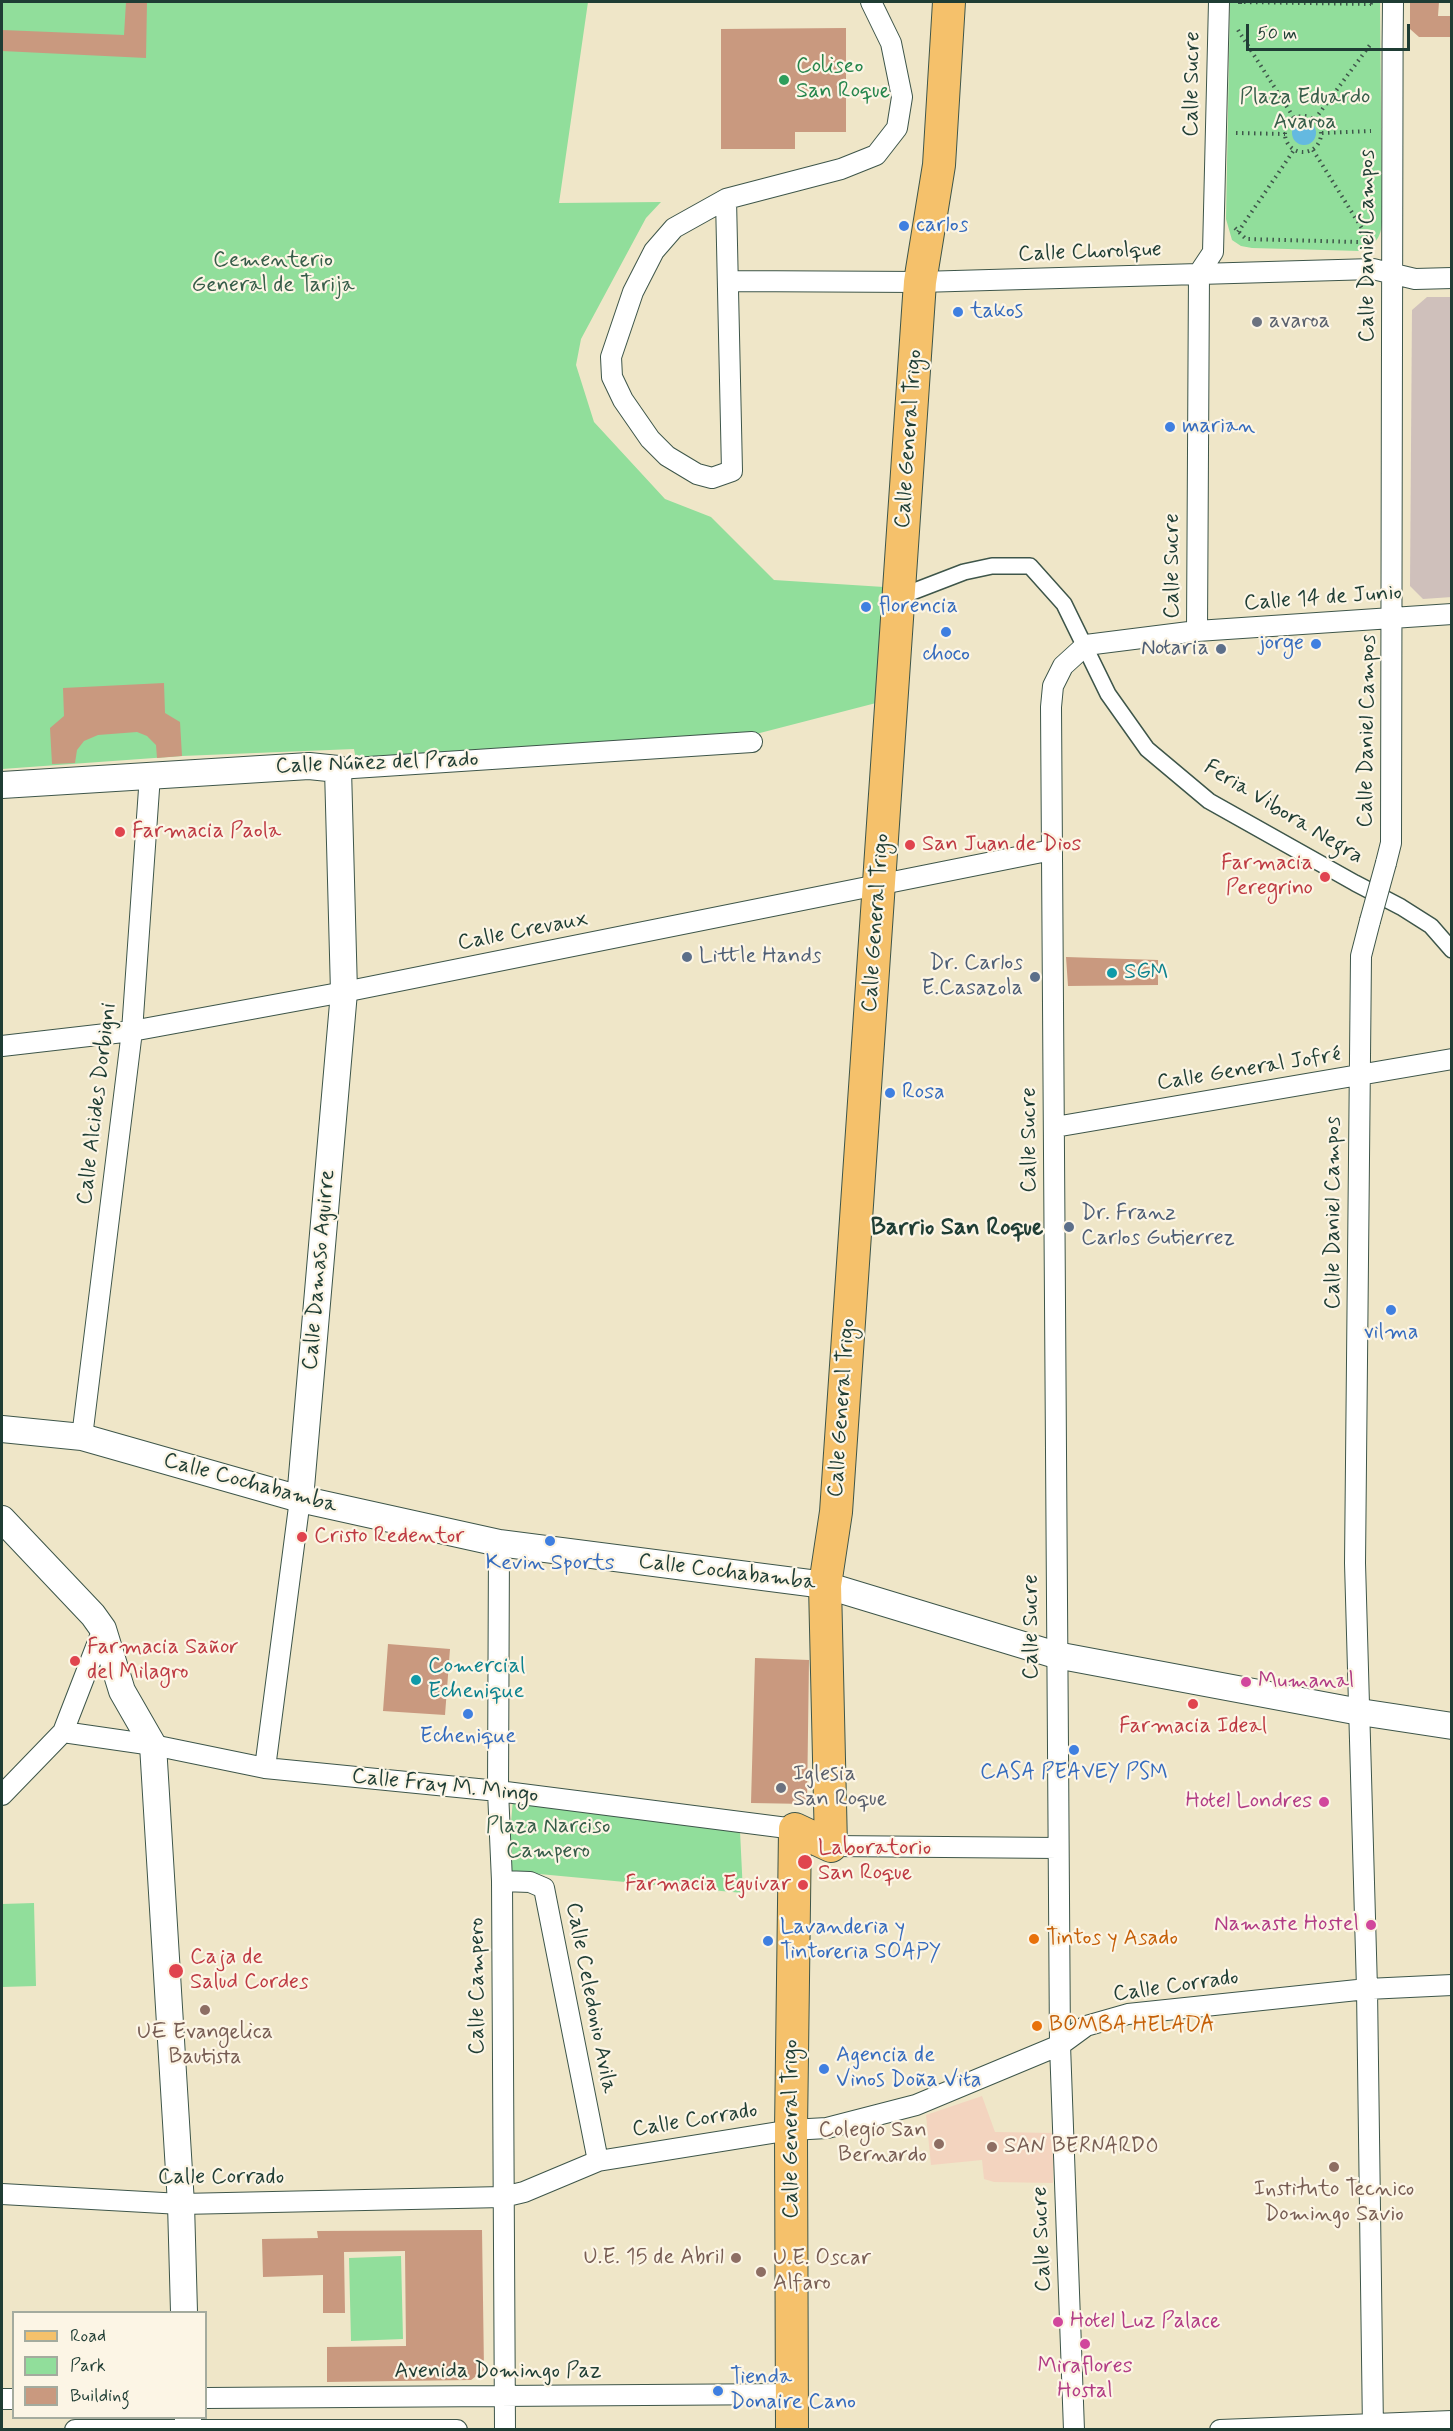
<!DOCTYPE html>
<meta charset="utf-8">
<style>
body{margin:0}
#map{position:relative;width:1453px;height:2431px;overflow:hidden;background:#efe6c8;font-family:Mynerve,sans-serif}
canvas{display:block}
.frame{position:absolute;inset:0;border:3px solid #1f3d34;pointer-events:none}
.legend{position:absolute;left:12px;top:2311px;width:195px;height:108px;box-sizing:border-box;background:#fcf5e5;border:2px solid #a4ab9e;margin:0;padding:8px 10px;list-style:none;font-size:18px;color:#1f3d34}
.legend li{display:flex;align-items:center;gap:12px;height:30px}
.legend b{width:30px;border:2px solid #a4ab9e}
.scale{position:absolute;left:1246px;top:24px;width:164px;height:27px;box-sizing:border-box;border:3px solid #1f3d34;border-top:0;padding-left:8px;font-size:18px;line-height:21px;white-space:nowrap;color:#1f3d34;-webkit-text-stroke:4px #fcf5e5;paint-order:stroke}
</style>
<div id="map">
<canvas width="1453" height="2431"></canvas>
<div class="frame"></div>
<ul class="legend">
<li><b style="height:8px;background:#f5c16b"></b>Road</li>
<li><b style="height:16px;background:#91de9b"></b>Park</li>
<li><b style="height:16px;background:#c9997f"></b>Building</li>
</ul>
<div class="scale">50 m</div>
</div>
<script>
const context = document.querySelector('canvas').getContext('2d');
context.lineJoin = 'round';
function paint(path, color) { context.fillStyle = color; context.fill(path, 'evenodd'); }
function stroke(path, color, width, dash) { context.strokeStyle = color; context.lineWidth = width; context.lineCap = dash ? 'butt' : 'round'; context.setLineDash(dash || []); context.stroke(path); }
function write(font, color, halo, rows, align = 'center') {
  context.font = font + ' Mynerve,sans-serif'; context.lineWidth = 4.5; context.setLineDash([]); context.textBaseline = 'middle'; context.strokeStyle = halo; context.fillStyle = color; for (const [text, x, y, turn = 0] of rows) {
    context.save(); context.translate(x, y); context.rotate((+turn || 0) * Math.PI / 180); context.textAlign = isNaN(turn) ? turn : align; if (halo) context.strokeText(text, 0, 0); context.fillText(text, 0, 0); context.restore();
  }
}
paint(new Path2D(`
 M982,2096l13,36 59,1 -1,50 -59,-1 -10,-3 -2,-19 -51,5 -5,-50z`), '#f3d4bf');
paint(new Path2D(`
 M1427,297h24l1,300 -29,2 -13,-13 2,-276z`), '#cfc0bb');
paint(new Path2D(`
 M2,2h586l-29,201 102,-1 -15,16 -65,121 -5,26 18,57 71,77 46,18 63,63 110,7 -8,116 -120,31 -400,26 -2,-11 -172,7 -180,13z
 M1230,2h150l2,220c-1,16 -7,23 -22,29l-108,-3 -11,-2 -9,-6 -6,-21z
 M513,1799l227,32 3,62 -236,-22z
 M34,1903l2,83 -34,1v-83z
 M401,2256l2,83 -52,2 -2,-83z`), '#91de9b');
paint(new Path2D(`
 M1292 133a12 12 0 1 1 24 0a12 12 0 1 1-24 0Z`), '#64b9e0');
paint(new Path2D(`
 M126,2h21l-1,56 -144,-7v-21l122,5z
 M1410,2h29l-1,14h14v21h-33l-9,-8z
 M846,28v104h-51v17h-74v-120z
 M164,683l1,30 15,9 2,34 -25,2 -1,-13 -9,-9 -10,-4 -39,3 -14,6 -7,9 -2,13 -23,1 -2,-36 14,-12 -1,-28z
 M1066,957l92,3v25l-90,1z
 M388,1644l62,5 -5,66 -62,-4z
 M755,1658l54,2 -2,144 -56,-1z
 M482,2230l2,140 -13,10 -144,2v-35l79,-1 -1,-95 -61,1 1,61h-22v-38l-60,2 -1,-38 56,-1 -1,-7z`), '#c9997f');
const pedestrian = new Path2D(`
 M899,597l65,-25 28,-6h38l34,38 44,90 39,55 62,52 146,82 46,24 30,19 21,24`);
const minor = new Path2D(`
 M726,199l6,272 -20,7 -15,-4 -30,-18 -17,-17 -27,-39 -11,-23 -1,-20 22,-65 21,-41 20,-23 52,-29 115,-30 35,-14 21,-27 5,-31 -11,-54 -20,-41
 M728,281l192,1 453,-13 42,10 37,-1
 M1197,631l2,-358 14,-21 6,-250
 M338,769l414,-27
 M1386,863l5,-20c3,-281 -1,-561 2,-841
 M1370,921l-9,35 -6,607 12,426 6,441
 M2,1046l130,-15 212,-39 708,-142
 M1055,1127l397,-68
 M82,1437l50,-406 18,-256
 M499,1543l-1,248 4,90 3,549
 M63,1732l90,13 112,23 233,23 297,38
 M265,1768l35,-269
 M2,1795l61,-63 40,-103
 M831,1846l227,2
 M502,1881l28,1 14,6 54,273
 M2,2194l179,10 322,-7 21,-5 74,-31 193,-31 36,-2 89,-23 144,-60 26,-19 42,-12 239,-25 85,-4
 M206,2398l585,-4
 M2,2399h12
 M75,2430h382
 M1074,2430l-14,-385 -9,-1338 2,-21 10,-20 23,-21 111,-14 255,-17
 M1220,2430l232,-9`);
const tertiary = new Path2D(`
 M2,785l307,-19 29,3 6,223 -44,507
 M2,1429l80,8 218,62 199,44 326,42 231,70 304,57 92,14
 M2,1519l91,96 10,14 19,62 31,54 28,459 3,108
 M188,2418v12`);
const primary = new Path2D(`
 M792,2430l-1,-300 4,-301 36,17 -6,-261 11,-73 84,-1230 19,-117 10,-163`);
stroke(pedestrian, '#3e564a', 18);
stroke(minor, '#3e564a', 22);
stroke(tertiary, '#3e564a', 28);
stroke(primary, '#3e564a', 34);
stroke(new Path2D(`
 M1240,4v-2l131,2v2
 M1238,30l56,88
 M1285 134a18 18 0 1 1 36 0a18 18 0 1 1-36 0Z
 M1315,119l55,-74
 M1236,133l49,1
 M1322,133l49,-2
 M1313,150l58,93
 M1235,228l11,11 112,3 14,-10
 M1238,232l56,-82`), '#3e564a', 4, [1.5, 4.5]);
stroke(pedestrian, '#fff', 15);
stroke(minor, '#fff', 20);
stroke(tertiary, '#fff', 26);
stroke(primary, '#f5c16b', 32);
const minorBridge = new Path2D(`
 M1370,921l16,-58`);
stroke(minorBridge, '#3e564a', 22, []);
stroke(minorBridge, '#fff', 20);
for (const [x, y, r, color] of [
 [784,80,6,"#2e9e5b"],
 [904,226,6,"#3f7fe0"],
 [958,312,6,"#3f7fe0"],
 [1257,322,6,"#6b7280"],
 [1170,427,6,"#3f7fe0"],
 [866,607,6,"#3f7fe0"],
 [946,632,6,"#3f7fe0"],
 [1316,644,6,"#3f7fe0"],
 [1221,649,6,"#5c6f8a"],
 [120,832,6,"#e0444e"],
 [910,845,6,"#e0444e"],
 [1325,877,6,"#e0444e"],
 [687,957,6,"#5c6f8a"],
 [1112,973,6,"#0f9aa8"],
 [1035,977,6,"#5c6f8a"],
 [890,1093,6,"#3f7fe0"],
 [1069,1227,6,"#5c6f8a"],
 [1391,1310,6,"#3f7fe0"],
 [302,1537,6,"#e0444e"],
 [550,1541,6,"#3f7fe0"],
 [75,1661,6,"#e0444e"],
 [416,1680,6,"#0f9aa8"],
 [1246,1682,6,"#d1479c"],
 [1193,1704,6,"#e0444e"],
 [468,1714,6,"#3f7fe0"],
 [1074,1750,6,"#3f7fe0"],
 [781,1788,6,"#6b7280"],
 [1324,1802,6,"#d1479c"],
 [805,1862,8,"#e0444e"],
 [803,1885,6,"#e0444e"],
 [1371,1925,6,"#d1479c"],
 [1034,1939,6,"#e8710a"],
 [768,1941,6,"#3f7fe0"],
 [176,1971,8,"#e0444e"],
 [205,2010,6,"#8d6e63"],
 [1037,2026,6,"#e8710a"],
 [824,2069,6,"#3f7fe0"],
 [939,2144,6,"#8d6e63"],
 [992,2147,6,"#8d6e63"],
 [1334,2167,6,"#8d6e63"],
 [736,2258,6,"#8d6e63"],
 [761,2272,6,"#8d6e63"],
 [1058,2322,6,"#d1479c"],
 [1085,2344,6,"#d1479c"],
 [718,2391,6,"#3f7fe0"]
]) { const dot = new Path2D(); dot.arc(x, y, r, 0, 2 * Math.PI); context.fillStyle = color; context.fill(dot); stroke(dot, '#fcf5e5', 2); }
write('22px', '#27864d', '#fcf5e5', [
 ["Coliseo",796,67],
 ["San Roque",796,92]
], 'left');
write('22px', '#1f3d34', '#fcf5e5', [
 ["Calle Sucre",1193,84,-89],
 ["Calle Daniel Campos",1368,246,-90],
 ["Calle Chorolque",1090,253,-2],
 ["Calle General Trigo",910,439,-86],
 ["Calle Sucre",1173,566,-90],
 ["Calle 14 de Junio",1323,599,-4],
 ["Calle Daniel Campos",1368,731,-89],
 ["Calle Núñez del Prado",377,764,-2],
 ["Feria Vibora Negra",1283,813,31],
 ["Calle General Trigo",877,923,-86],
 ["Calle Crevaux",523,932,-11],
 ["Calle General Jofré",1249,1070,-9],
 ["Calle Alcides Dorbigni",98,1104,-83],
 ["Calle Sucre",1030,1140,-90],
 ["Calle Daniel Campos",1334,1213,-90],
 ["Calle Damaso Aguirre",320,1270,-85],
 ["Calle General Trigo",843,1408,-86],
 ["Calle Cochabamba",250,1484,15],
 ["Calle Cochabamba",727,1573,7],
 ["Calle Sucre",1032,1627,-90],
 ["Calle Fray M. Mingo",445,1787,6],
 ["Calle Campero",478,1986,-90],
 ["Calle Corrado",1176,1987,-8],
 ["Calle Celedonio Avila",590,1998,79],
 ["Calle Corrado",695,2121,-9],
 ["Calle General Trigo",792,2129,-90],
 ["Calle Corrado",221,2178],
 ["Calle Sucre",1043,2239,-92],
 ["Avenida Domingo Paz",498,2372]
]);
write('22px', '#365d49', '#fcf5e5', [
 ["Plaza Eduardo",1305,98],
 ["Avaroa",1305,123],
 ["Cementerio",273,261],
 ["General de Tarija",273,286],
 ["Plaza Narciso",548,1827],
 ["Campero",548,1852]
]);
write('22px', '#366cbe', '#fcf5e5', [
 ["carlos",916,226],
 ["takos",970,312],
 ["marian",1182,427],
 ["florencia",878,607],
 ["jorge",1304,644,"right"],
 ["choco",946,655,"center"],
 ["Rosa",902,1093],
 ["vilma",1391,1333,"center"],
 ["Kevin Sports",550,1564,"center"],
 ["Echenique",468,1737,"center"],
 ["CASA PEAVEY PSM",1074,1773,"center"],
 ["Lavanderia y",780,1928],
 ["Tintoreria SOAPY",780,1953],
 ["Agencia de",836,2056],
 ["Vinos Doña Vita",836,2081],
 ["Tienda",730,2378],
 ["Donaire Cano",730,2403]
], 'left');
write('22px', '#5b616d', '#fcf5e5', [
 ["avaroa",1269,322],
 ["Iglesia",793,1775],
 ["San Roque",793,1800]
], 'left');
write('22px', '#4e5e75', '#fcf5e5', [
 ["Notaria",1209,649],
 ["Little Hands",699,957,"left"],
 ["Dr. Carlos",1023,964],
 ["E.Casazola",1023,989],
 ["Dr. Franz",1081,1214,"left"],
 ["Carlos Gutierrez",1081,1239,"left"]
], 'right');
write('22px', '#be3a42', '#fcf5e5', [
 ["Farmacia Paola",132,832],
 ["San Juan de Dios",922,845],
 ["Farmacia",1313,864,"right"],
 ["Peregrino",1313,889,"right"],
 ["Cristo Redentor",314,1537],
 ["Farmacia Sañor",87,1648],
 ["del Milagro",87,1673],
 ["Farmacia Ideal",1193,1727,"center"],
 ["Laboratorio",818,1849],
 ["San Roque",818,1874],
 ["Farmacia Eguivar",791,1885,"right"],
 ["Caja de",190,1958],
 ["Salud Cordes",190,1983]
], 'left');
write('22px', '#0d838f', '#fcf5e5', [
 ["SGM",1124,973],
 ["Comercial",428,1667],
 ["Echenique",428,1692]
], 'left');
write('22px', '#b23c85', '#fcf5e5', [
 ["Mumanal",1258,1682],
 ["Hotel Londres",1312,1802,"right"],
 ["Namaste Hostel",1359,1925,"right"],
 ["Hotel Luz Palace",1070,2322],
 ["Miraflores",1085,2367,"center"],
 ["Hostal",1085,2392,"center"]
], 'left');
write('22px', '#c56008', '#fcf5e5', [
 ["Tintos y Asado",1046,1939],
 ["BOMBA HELADA",1049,2026]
], 'left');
write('22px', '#785e54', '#fcf5e5', [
 ["UE Evangelica",205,2033],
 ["Bautista",205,2058],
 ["Colegio San",927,2131,"right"],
 ["Bernardo",927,2156,"right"],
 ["SAN BERNARDO",1004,2147,"left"],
 ["Instituto Tecnico",1334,2190],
 ["Domingo Savio",1334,2215],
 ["U.E. 15 de Abril",724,2258,"right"],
 ["U.E. Oscar",773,2259,"left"],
 ["Alfaro",773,2284,"left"]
]);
write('bold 24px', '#1f3d34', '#fcf5e5', [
 ["Barrio San Roque",957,1229]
]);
</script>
